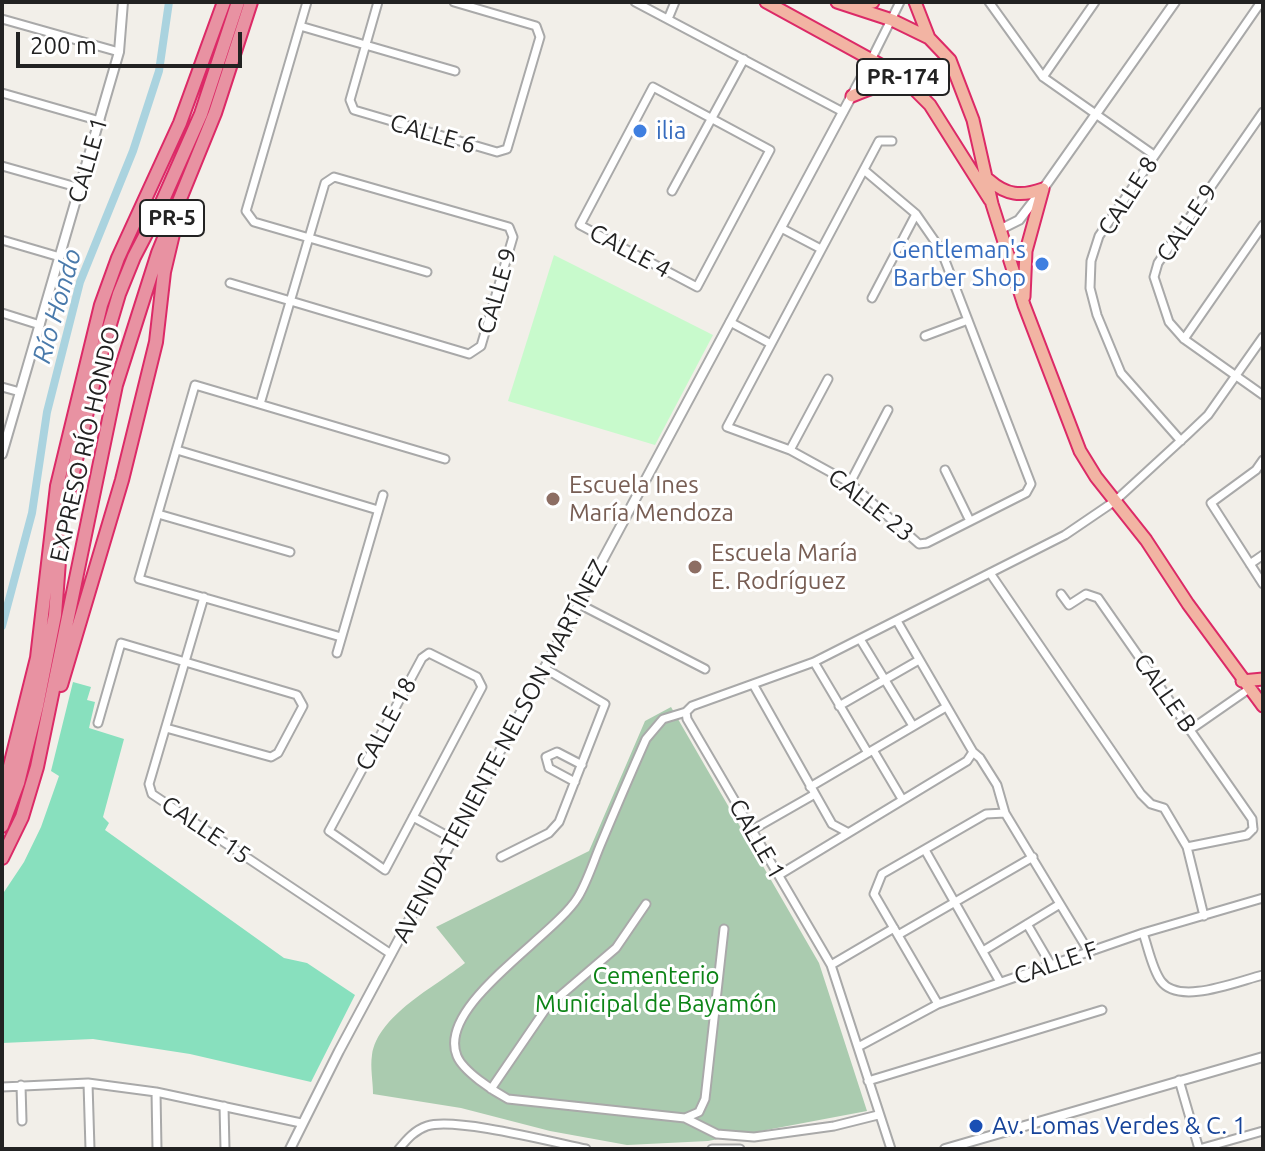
<!DOCTYPE html>
<meta charset="utf-8">
<style>
body{margin:0}
#map{position:relative;width:1265px;height:1151px;overflow:hidden;background:#f2efe9;font-family:Ubuntu,sans-serif}
canvas{display:block}
.frame{position:absolute;inset:0;border:4px solid #222;pointer-events:none}
.scale{position:absolute;left:16px;top:32px;width:226px;height:36px;box-sizing:border-box;border:4px solid #222;border-top:0;padding-left:10px;font-size:24px;line-height:28px;white-space:nowrap;color:#222;-webkit-text-stroke:6px #fff;paint-order:stroke}
</style>
<div id="map">
<canvas width="1265" height="1151"></canvas>
<div class="frame"></div>
<div class="scale">200 m</div>
</div>
<script>
const context = document.querySelector('canvas').getContext('2d');
context.lineJoin = 'round';
function paint(path, color) { context.fillStyle = color; context.fill(path, 'evenodd'); }
function stroke(path, color, width, dash) { context.strokeStyle = color; context.lineWidth = width; context.lineCap = dash ? 'butt' : 'round'; context.setLineDash(dash || []); context.stroke(path); }
function write(font, color, halo, rows, align = 'center') {
  context.font = font + ' Ubuntu,sans-serif'; context.lineWidth = 6; context.setLineDash([]); context.textBaseline = 'middle'; context.strokeStyle = halo; context.fillStyle = color; for (const [text, x, y, turn = 0] of rows) {
    context.save(); context.translate(x, y); context.rotate((+turn || 0) * Math.PI / 180); context.textAlign = isNaN(turn) ? turn : align; if (halo) context.strokeText(text, 0, 0); context.fillText(text, 0, 0); context.restore();
  }
}
paint(new Path2D(`
 M671,707l148,256 48,148 -159,30 -81,4 -77,-14 -89,-23 -88,-14c0,-12 -3,-27 -1,-39 6,-40 63,-68 93,-92l-29,-36 153,-76 56,-130z`), '#aacbaf');
paint(new Path2D(`
 M554,255l159,80 -58,110 -147,-44z`), '#c8facc');
paint(new Path2D(`
 M73,682l18,5 -4,13 8,2 -6,26 35,11 -21,78 6,6 -4,7 179,128 23,5 48,32 -44,87 -121,-28 -97,-15 -91,4v-148l22,-33 17,-35 18,-51 -8,-5z`), '#88e0be');
stroke(new Path2D(`
 M2,626l30,-113 15,-101 33,-130 53,-131 26,-80 10,-69`), '#aad3df', 8);
const minor = new Path2D(`
 M307,2l-61,209 8,11 173,50
 M378,2l-28,98 4,10 143,42 10,-3 33,-112 -4,-11 -82,-24
 M635,2l208,110
 M989,2l54,75 111,78
 M2,19l117,33
 M668,19l7,-17
 M300,26l155,45
 M872,58l28,-56
 M1043,77l52,-75
 M653,87l117,63 -73,137 -117,-62z
 M2,93l98,28
 M1263,112l-105,151 -4,14 15,45 15,17 79,56
 M2,166l78,22
 M864,170l52,44 25,36 90,234 -5,9 -99,50 -8,1 -69,-61 -60,-33 -63,-23 152,-286h13
 M672,191l72,-132
 M781,228l40,21
 M2,240l58,17
 M230,283l239,71 12,-8 32,-109 -4,-10 -175,-50 -9,6 -65,221
 M872,298l44,-84
 M2,313l38,12
 M730,322l41,22
 M925,336l43,-16
 M1184,339l79,-114
 M2,387l18,5
 M1181,441l-60,-68 -24,-58 -7,-27 1,-27 8,-25 162,-234
 M177,450l201,60
 M790,450l38,-71
 M1263,460l-7,10 -45,33 52,81
 M945,470l25,51
 M850,483l38,-73
 M158,514l132,38
 M1250,564l13,-9
 M990,573l151,221 10,10 13,4 23,39 17,69
 M1061,594l8,11 17,-11 12,4 154,221 1,10
 M204,597l-55,187 3,10 239,160
 M579,604l126,65
 M897,621l76,131 7,6 17,27 8,28 84,139
 M341,637l-202,-58 56,-194 250,74
 M860,639l53,87
 M337,653l46,-158
 M429,653l48,24 5,10 -97,183 -56,-39 93,-173z
 M814,662l54,91
 M753,684l79,140 15,8
 M839,706l80,-46
 M686,712l1,7 144,246 60,184
 M98,723l23,-80 176,52 6,11 -25,47 -7,4 -105,-29
 M1190,730l59,-41
 M873,750l29,49
 M575,782l-26,-14 -3,-11 11,-5 25,13
 M810,787l136,-80
 M413,817l40,22
 M752,830l63,-36
 M1187,847l60,-12 6,-6
 M925,850l75,132
 M501,857l48,-24 10,-11 46,-118 -61,-36
 M779,875l188,-114 6,-9
 M1027,924l24,41
 M1143,933c5,14 9,36 18,48 18,25 77,0 102,-6
 M898,935l135,-78
 M983,951l77,-47
 M831,965l63,-37
 M938,1004l-64,-110 8,-20 104,-60 19,-1
 M858,1047l80,-43 205,-71 120,-35
 M1179,1080l20,69
 M868,1081l234,-71
 M88,1083l2,66
 M21,1085l1,36
 M2,1087l86,-4 68,9 145,31
 M491,1089l56,-82 69,-59 30,-44
 M156,1092l1,57
 M224,1106l1,43
 M878,1115l-44,11 -80,11 -37,-3 -32,-16 -177,-19c-15,-8 -45,-28 -51,-43 -21,-51 98,-120 121,-159 9,-15 15,-34 22,-51 15,-36 30,-71 46,-107l17,-20 23,-7 6,-6 122,-44 251,-127 50,-34 73,-67 20,-19 55,-78
 M685,1118l14,-6 6,-13 19,-170
 M399,1149c8,-10 16,-19 28,-23 28,-9 125,16 159,23
 M712,1149h28
 M1199,1149l64,-18`);
const tertiary = new Path2D(`
 M1001,229l18,-9 24,-31 132,-187
 M2,454l117,-402 4,-50
 M290,1149l49,-98 533,-993
 M945,1149l318,-92`);
const trunk = new Path2D(`
 M766,2l135,74 29,29 60,95
 M837,2l55,18 37,18 21,22 23,60 19,84 32,101 56,146 16,26 50,63 42,64 75,102
 M915,2l14,36
 M850,6l23,-4
 M852,96c19,-8 36,-15 57,-12
 M989,180c17,15 32,17 54,9
 M1024,297l2,-46 17,-62
 M1242,681l21,-2`);
const motorway = new Path2D(`
 M61,685l61,-205 34,-138 8,-70 9,-38
 M2,798l35,-140 20,-172 44,-181 17,-47 62,-135 44,-121
 M2,826l16,-43 19,-77 18,-91 7,-94 35,-153 22,-74 15,-37 25,-48 42,-95 37,-112
 M2,858l20,-41 15,-50 79,-382 42,-132 57,-140 36,-111`);
stroke(minor, '#a9a9a9', 11);
stroke(tertiary, '#a9a9a9', 12);
stroke(trunk, '#dc2a67', 15);
stroke(motorway, '#dc2a67', 16);
stroke(minor, '#fff', 7);
stroke(tertiary, '#fff', 8);
stroke(trunk, '#f2b4a3', 11);
stroke(motorway, '#e892a2', 12);
for (const [x, y, r, color] of [
 [640,131,8,"#3f7fe0"],
 [1042,264,8,"#3f7fe0"],
 [553,499,8,"#8d6e63"],
 [695,567,8,"#8d6e63"],
 [976,1126,8,"#1a4fb4"]
]) { const dot = new Path2D(); dot.arc(x, y, r, 0, 2 * Math.PI); context.fillStyle = color; context.fill(dot); stroke(dot, '#fff', 3); }
for (const [x, y, w] of [
 [903,77,92],
 [172,218,64]
]) { const box = new Path2D(); box.roundRect(x - w / 2, y - 18, w, 36, 6); context.fillStyle = '#fff'; context.fill(box); stroke(box, '#222', 2); }
write('bold 22px', '#222', null, [
 ["PR-174",903,77],
 ["PR-5",172,218]
]);
write('24px', '#366cbe', '#fff', [
 ["ilia",656,131],
 ["Gentleman's",1026,250,"right"],
 ["Barber Shop",1026,278,"right"]
], 'left');
write('24px', '#222', '#fff', [
 ["CALLE 6",433,134,16],
 ["CALLE 1",88,160,-74],
 ["CALLE 8",1128,196,-57],
 ["CALLE 9",1187,223,-56],
 ["CALLE 4",630,251,28],
 ["CALLE 9",497,291,-74],
 ["EXPRESO RÍO HONDO",85,444,-77],
 ["CALLE 23",871,505,38],
 ["CALLE B",1165,693,55],
 ["CALLE 18",386,724,-62],
 ["AVENIDA TENIENTE NELSON MARTÍNEZ",500,751,-62],
 ["CALLE 15",206,830,34],
 ["CALLE 1",757,839,60],
 ["CALLE F",1056,963,-19]
]);
write('24px', '#785e54', '#fff', [
 ["Escuela Ines",569,485],
 ["María Mendoza",569,513],
 ["Escuela María",711,553],
 ["E. Rodríguez",711,581]
], 'left');
write('24px', '#0c8416', '#fff', [
 ["Cementerio",656,976],
 ["Municipal de Bayamón",656,1004]
]);
write('24px', '#164399', '#fff', [
 ["Av. Lomas Verdes & C. 1",992,1126]
], 'left');
write('italic 26px', '#4a7aab', '#fff', [
 ["Río Hondo",57,306,-74]
]);
</script>
